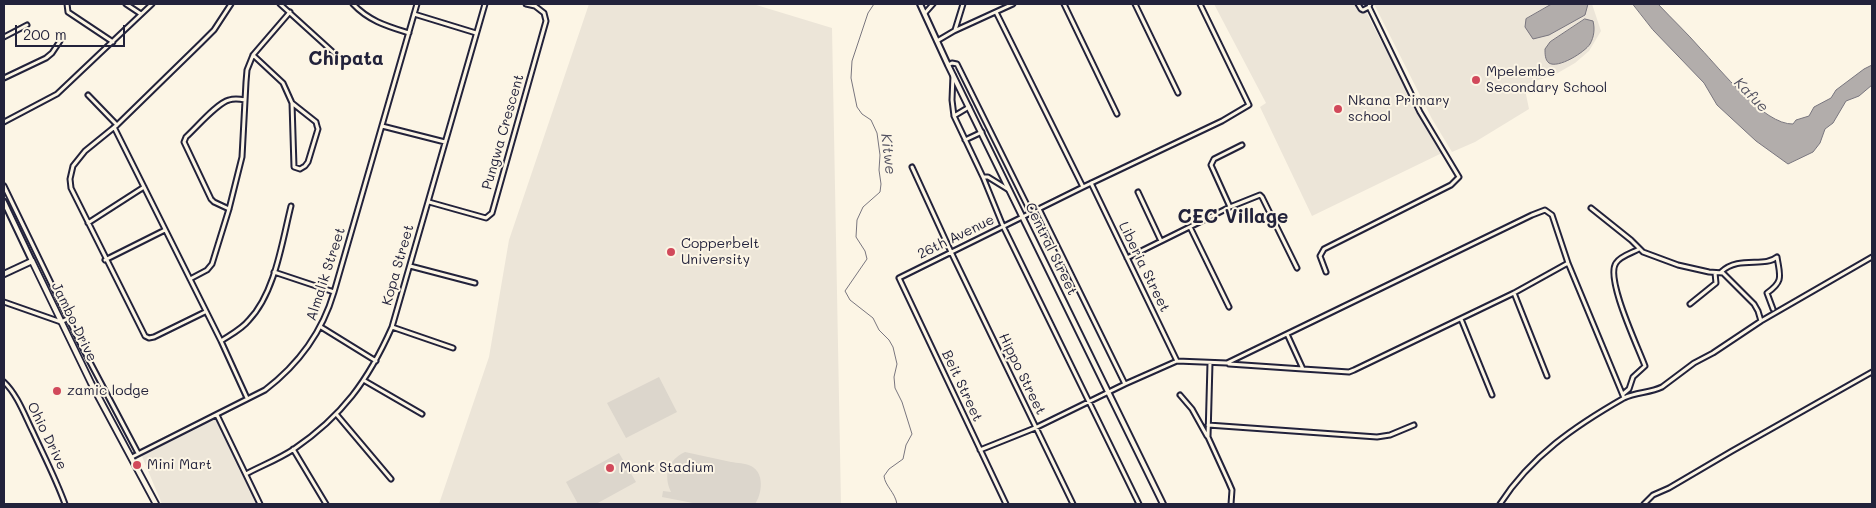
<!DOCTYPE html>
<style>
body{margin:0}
#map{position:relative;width:1876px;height:508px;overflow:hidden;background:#fcf5e5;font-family:Mali,sans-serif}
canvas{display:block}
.frame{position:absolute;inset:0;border:5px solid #22223b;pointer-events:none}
.scale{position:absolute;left:15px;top:25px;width:110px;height:22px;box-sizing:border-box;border:2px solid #22223b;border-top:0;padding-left:6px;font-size:15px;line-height:18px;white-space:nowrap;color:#22223b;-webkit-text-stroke:4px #fcf5e5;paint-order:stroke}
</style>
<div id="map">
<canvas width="1876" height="508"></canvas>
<div class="frame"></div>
<div class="scale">200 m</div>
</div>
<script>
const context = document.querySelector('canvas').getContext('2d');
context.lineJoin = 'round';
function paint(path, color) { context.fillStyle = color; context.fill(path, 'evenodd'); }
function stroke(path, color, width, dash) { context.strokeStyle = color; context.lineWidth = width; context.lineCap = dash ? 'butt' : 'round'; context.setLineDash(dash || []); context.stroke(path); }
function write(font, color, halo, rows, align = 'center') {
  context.font = font + ' Mali,sans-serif'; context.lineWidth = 4; context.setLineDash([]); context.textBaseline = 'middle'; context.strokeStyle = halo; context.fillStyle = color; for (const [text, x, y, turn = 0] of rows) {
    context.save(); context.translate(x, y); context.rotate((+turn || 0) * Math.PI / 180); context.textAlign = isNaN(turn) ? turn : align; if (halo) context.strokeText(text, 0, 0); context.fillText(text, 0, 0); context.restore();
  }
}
paint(new Path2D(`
 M589,4h164l79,24 9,476h-402l50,-147 20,-117z
 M1214,4h148l55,107 25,42 -130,63 -52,-109 6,-4z
 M1374,4h218l9,27 -12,20 -14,12 -19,11 -32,11 5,24 -54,33 -23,10 -20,-33z
 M216,416l42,88h-96l-21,-50z`), '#ece5d8');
paint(new Path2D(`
 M659,377l18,35 -51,26 -19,-35z
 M685,452c15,3 31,7 46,10 6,1 14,1 20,4 14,7 11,28 4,38h-57l-36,-7 1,-6 8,1c-8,-17 -3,-32 14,-40z
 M619,453l17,29 -40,22h-18l-12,-22z`), '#dcd6cc');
const water = new Path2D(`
 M1552,4h36l-3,11 -36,20 -16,4 -8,-12 1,-8z
 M1633,4h25c14,15 29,29 42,44 20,21 64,77 93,76l3,-4 13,-4 5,-9 17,-9 5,-8 28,-21 8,-4v20l-13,11 -13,5 -13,22 -8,6 -5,14 -7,9 -25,12 -32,-23 -39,-36 -13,-22 -51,-53z
 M1585,19l8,2c2,8 1,16 -3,23 -5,8 -32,25 -41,19 -4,-3 -4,-9 -4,-14l5,-7z`);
paint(water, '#b2adab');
stroke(water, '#78757e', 1);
stroke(new Path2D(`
 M874,4l-6,9 -16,48 -1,17 6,29 5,7 9,6 6,13 3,22 -1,15 2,14 -1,8 -17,15 -6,13 -1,17 9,14 2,8 -22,32 5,9 23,18 6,12 10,10 4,7 4,17 -3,13 1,11 7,14 10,32 -6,11 -3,14 -14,10 -5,7c1,10 11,16 13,28`), '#78757e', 1);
const minor = new Path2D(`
 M67,4l1,8 45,30
 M126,4l15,10
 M280,4l54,49
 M353,4c16,17 34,22 56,29
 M1064,4l53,110
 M1135,4l43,89
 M1358,4l3,5 2,1 6,-3 1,-3
 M996,12l87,175
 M925,13l8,-9
 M414,14l62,19
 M955,30l8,-26
 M4,37l23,-12
 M937,41l17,-10 59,-27
 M253,55l30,28 9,20 2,64 6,2 5,-3 3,-4 10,-33 -1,-3 -1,-4 -24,-19
 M948,65l4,-2 5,1 74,149
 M953,75l-1,25 2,16 29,61
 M4,78l42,-20 6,-5 8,-12
 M88,95l29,30
 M954,116l15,-9
 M4,122l53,-28 95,-90
 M382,126l63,16
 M114,127l107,214 26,57
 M965,140l17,-8
 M912,167l39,85 122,252
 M1091,183l86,178
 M4,186l78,161 56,106
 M1009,190l-21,-13h-5l20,49 136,278
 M1138,192l23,49
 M429,202l57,16 6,-5 54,-192 -2,-8 -9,-7 -9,-2
 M1230,207l-19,-42 3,-6 28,-14
 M1591,208l40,32 12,12 35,13 31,7 14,1 31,31 4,7 3,10
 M229,209l-15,-7 -3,-3 -27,-57 2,-5c11,-10 31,-34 43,-37 6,-2 11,-1 16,0
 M1039,209l86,175
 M88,223l56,-36
 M1190,227l39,80
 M1127,258l103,-51 30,-12 2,2 35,71
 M105,260l60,-30
 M410,266l65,17
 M274,272l60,20
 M1326,272l-6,-16 4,-7 127,-64 8,-8 -39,-65 -51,-105
 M1721,272c18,-17 43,-4 56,-15 3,19 7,24 -10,36l6,16
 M190,279l17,-9 5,-6 17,-55 13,-52 4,-75 1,-12 6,-15 37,-43
 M1514,293l33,83
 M4,302l57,20 8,-4
 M1690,304l26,-21 -1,-10
 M205,312l-51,25 -5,1 -4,-2 -74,-148 -1,-9 3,-13 12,-15 32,-26 84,-82 13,-13 17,-26
 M1461,319l31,76
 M321,327l55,34
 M392,327l61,21
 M1287,334l16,35 46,3 5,-2 160,-77 54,-30
 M221,341c9,-6 21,-12 28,-21 26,-27 33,-78 42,-114
 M1210,363l-2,74 21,46 3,7 -1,14
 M1229,364l74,5
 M365,381l57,33
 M4,382c13,12 21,34 29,50 11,24 23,47 32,72
 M1623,394l6,-5 4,-12 12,-11c-7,-19 -40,-88 -29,-103 4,-7 16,-10 23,-14
 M1180,395l12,14 15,27
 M217,415l43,89
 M337,415l54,64
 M1208,425l169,12 13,-2 24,-10
 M293,449l33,55
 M980,450l55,-22 90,-44 52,-23 50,2 305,-148 13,-5 7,5 16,48 56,135
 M132,457l133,-67c34,-26 57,-57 69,-98l83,-288
 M246,474c15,-8 33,-15 48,-25 48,-33 74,-68 98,-122l93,-323
 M1006,504l-107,-226 184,-91 139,-66 27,-16 -49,-101
 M1500,504c31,-48 75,-78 124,-106 12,-6 26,-5 38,-11l32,-24 19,-10 48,-32 111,-64
 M1644,504l9,-9 16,-7 63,-37 140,-79`);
const tertiary = new Path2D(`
 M920,4l28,61 215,439
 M4,202l28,59`);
const secondary = new Path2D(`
 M4,274l28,-13 59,122 65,121`);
stroke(minor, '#22223b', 7);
stroke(tertiary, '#22223b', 8);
stroke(secondary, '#22223b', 8);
stroke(minor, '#fcf5e5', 3);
stroke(tertiary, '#fcf5e5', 4);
stroke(secondary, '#fcf5e5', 4.5);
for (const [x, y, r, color] of [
 [1476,80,5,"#d1495b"],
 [1338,109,5,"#d1495b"],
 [671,252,5,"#d1495b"],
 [57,391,5,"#d1495b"],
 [137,465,5,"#d1495b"],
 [610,468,5,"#d1495b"]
]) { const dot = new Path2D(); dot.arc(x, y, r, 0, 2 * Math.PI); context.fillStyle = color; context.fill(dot); stroke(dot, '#fcf5e5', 2); }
write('14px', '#22223b', '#fcf5e5', [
 ["Mpelembe",1486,72],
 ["Secondary School",1486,88],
 ["Nkana Primary",1348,101],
 ["school",1348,117],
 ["Copperbelt",681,244],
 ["University",681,260],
 ["zamic lodge",67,391],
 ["Mini Mart",147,465],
 ["Monk Stadium",620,468]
], 'left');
write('14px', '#22223b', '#fcf5e5', [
 ["Pungwa Crescent",503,132,-74],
 ["26th Avenue",956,237,-26],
 ["Central Street",1051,249,64],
 ["Kopa Street",398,265,-74],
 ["Liberia Street",1144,267,64],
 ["Almalik Street",326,274,-72],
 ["Jambo Drive",74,322,64],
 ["Hippo Street",1022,374,64],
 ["Beit Street",962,386,65],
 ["Ohio Drive",47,436,64]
]);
write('italic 15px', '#545362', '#fcf5e5', [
 ["Kafue",1751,95,46],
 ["Kitwe",888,154,83]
]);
write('bold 19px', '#22223b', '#fcf5e5', [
 ["Chipata",346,59],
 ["CEC Village",1233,217]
]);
</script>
